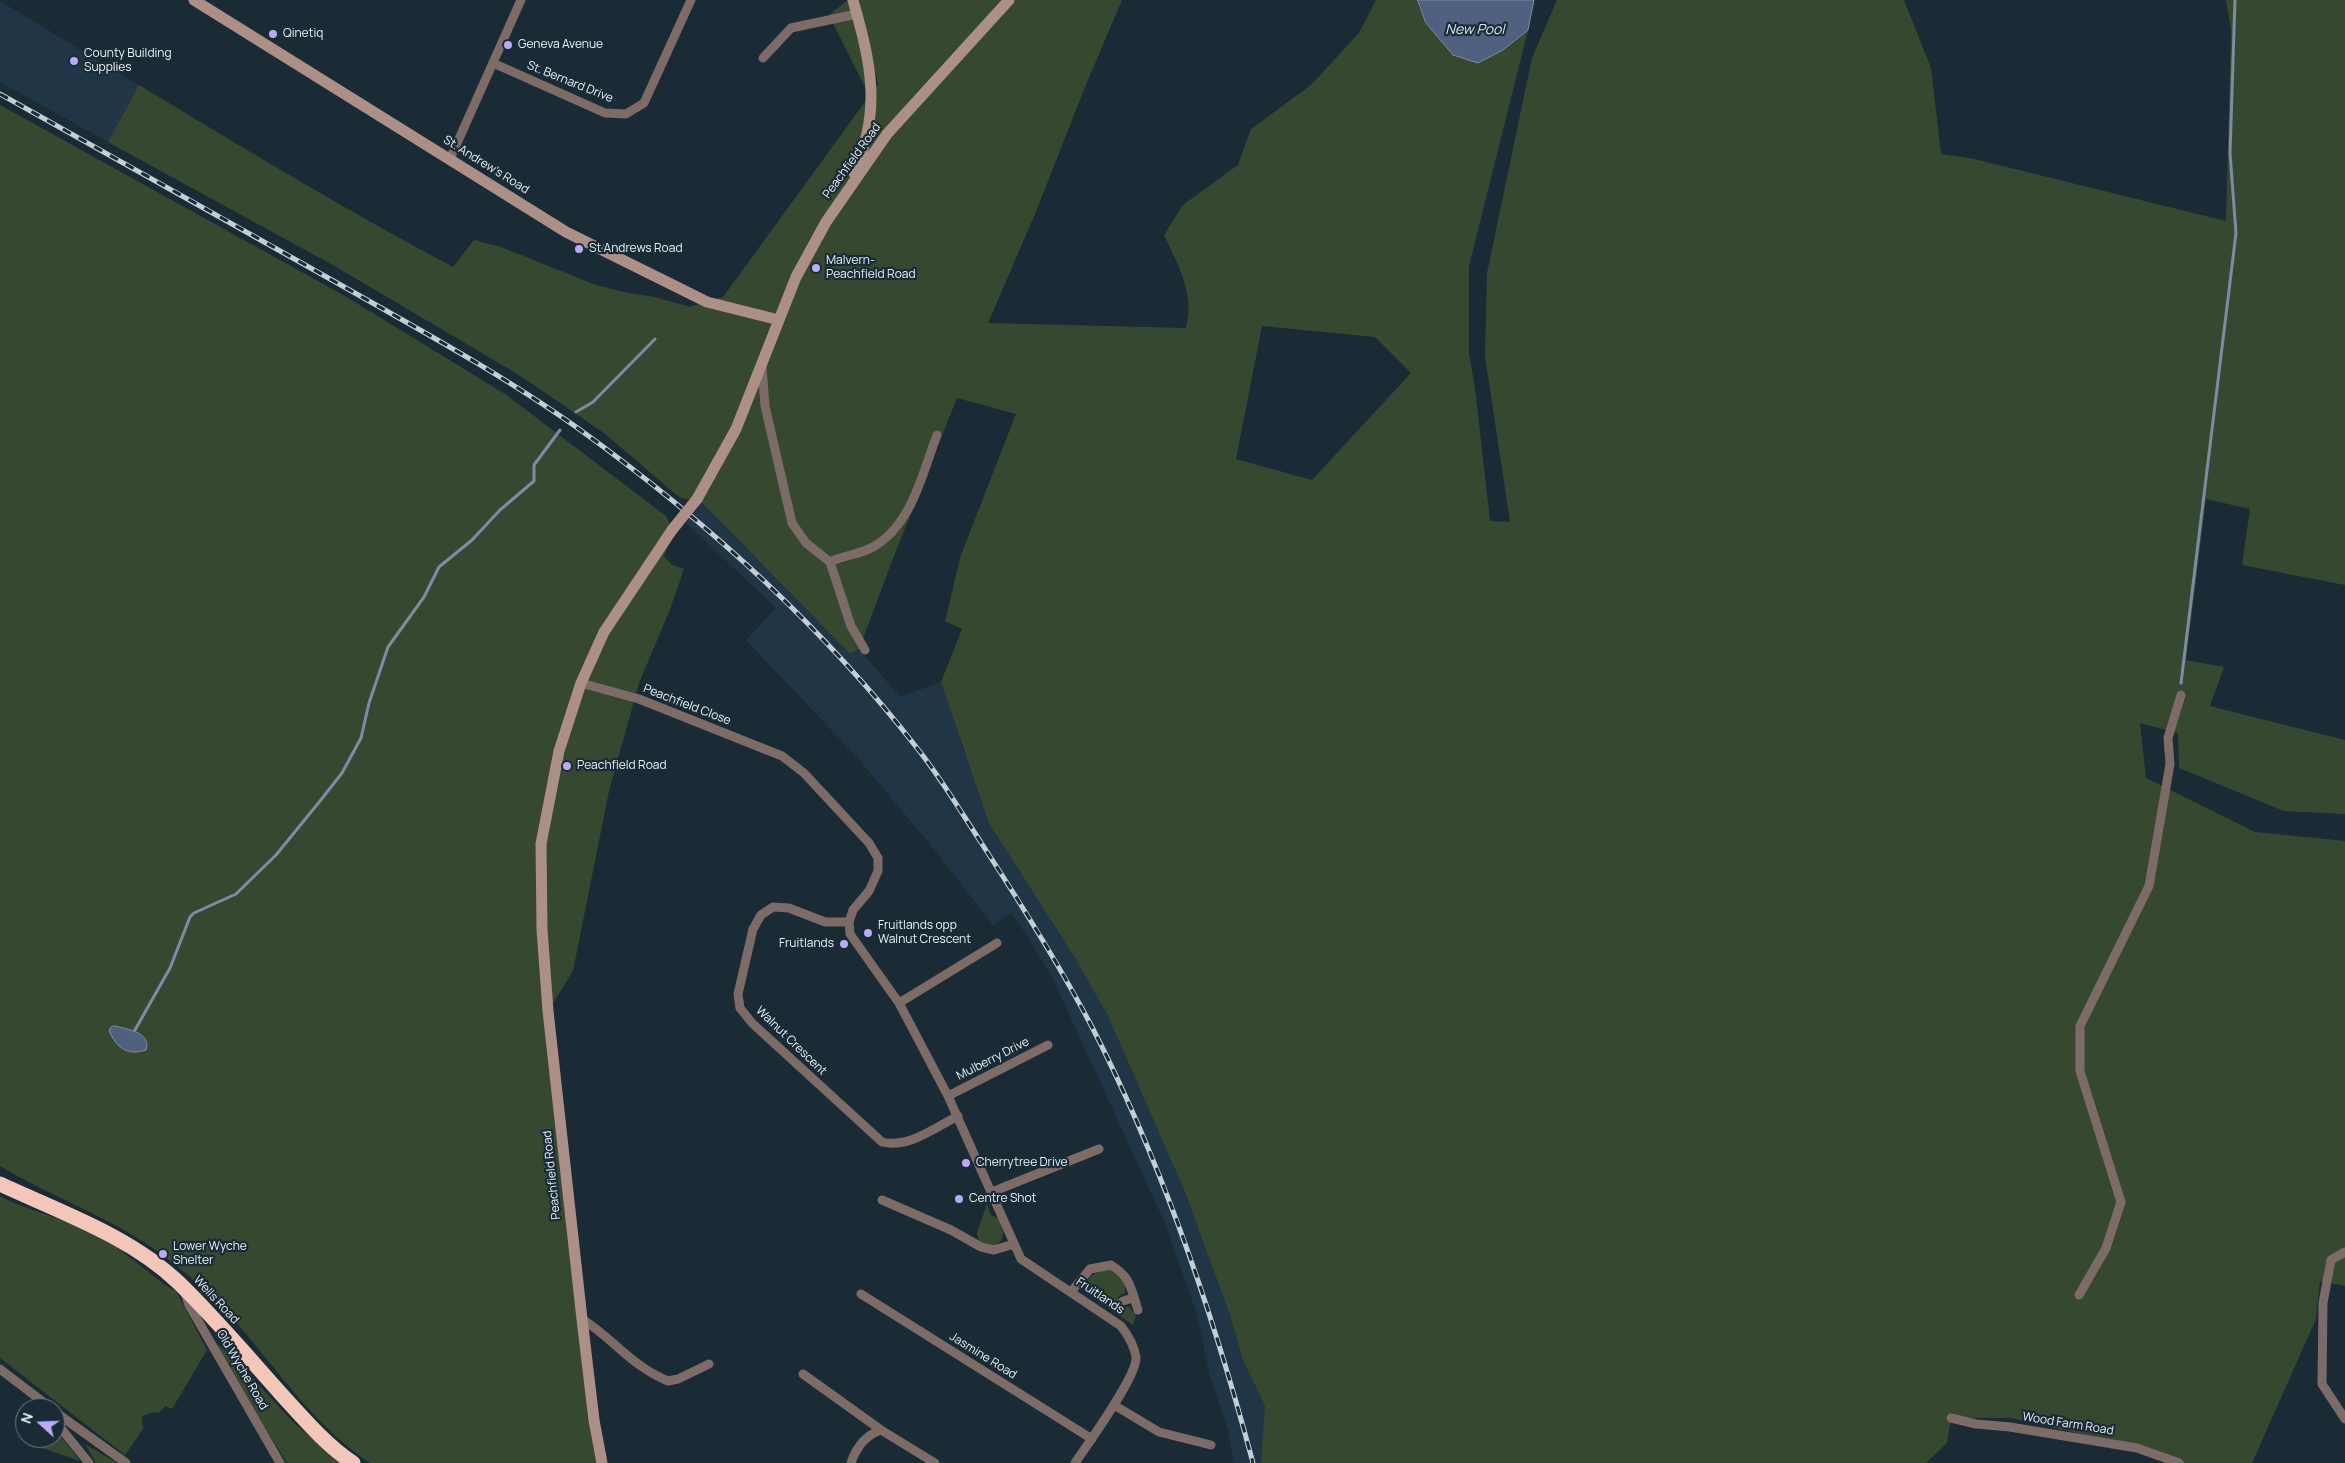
<!DOCTYPE html>
<style>
body{margin:0}
#map{position:relative;width:2345px;height:1463px;overflow:hidden;background:#1b2b36;font-family:Manrope,sans-serif}
canvas{display:block}
.north{position:absolute;left:15px;top:1398px;width:50px;height:50px;box-sizing:border-box;background:#1b2b36;border:1px solid #6d7a84;border-radius:50%;rotate:290deg;font-size:14px;font-weight:700;line-height:20px;text-align:center;color:#e7f1f9}
.north::after{content:'';display:block;margin:auto;width:18px;height:22px;background:#b9abf7;clip-path:polygon(50% 0,100% 100%,50% 72%,0 100%)}
</style>
<div id="map">
<canvas width="2345" height="1463"></canvas>
<div class="north">N</div>
</div>
<script>
const context = document.querySelector('canvas').getContext('2d');
context.lineJoin = 'round';
function paint(path, color) { context.fillStyle = color; context.fill(path, 'evenodd'); }
function stroke(path, color, width, dash) { context.strokeStyle = color; context.lineWidth = width; context.lineCap = dash ? 'butt' : 'round'; context.setLineDash(dash || []); context.stroke(path); }
function write(font, color, halo, rows, align = 'center') {
  context.font = font + ' Manrope,sans-serif'; context.lineWidth = 4.5; context.setLineDash([]); context.textBaseline = 'middle'; context.strokeStyle = halo; context.fillStyle = color; for (const [text, x, y, turn = 0] of rows) {
    context.save(); context.translate(x, y); context.rotate((+turn || 0) * Math.PI / 180); context.textAlign = isNaN(turn) ? turn : align; if (halo) context.strokeText(text, 0, 0); context.fillText(text, 0, 0); context.restore();
  }
}
paint(new Path2D(`
 M0,1l139,84 -31,57 -108,-60z
 M701,503l149,151 9,-5 41,48 41,-15 2,2 20,66 145,266 77,176 45,123 13,45 22,46 11,57h-43l-4,-30 -19,-57 -13,-62 -32,-91 -113,-246 -24,-40 -17,-24 -18,12 -60,-77 -77,-92 -110,-116 30,-32 -90,-85z`), '#203646');
paint(new Path2D(`
 M848,0l13,47 5,42 -37,-74z
 M859,0h263l-37,87 -50,127 -47,109 198,5c9,-35 -8,-63 -22,-93l19,-30 55,-40 13,-36 60,-44 48,-52 17,-33h42l8,23 27,32 25,7 25,-12 25,-20 -59,236v88l6,34 15,133 20,1 -25,-166 2,-83 45,-215 25,-58h347l27,68 10,86 29,4 256,63 5,-191 -5,-30h119v585l-103,-20 8,-56 -44,-10 -20,161 38,7 -14,39 135,34v74l-61,-3 -105,-43 -1,-35 -38,-10 6,55 109,54 90,9v445l-25,-5 -4,38 -64,144h-71l-84,-25 -85,-20h-61l-4,25 -21,20h-665l4,-57 -22,-46 -13,-45 -45,-123 -77,-176 -34,-60 -85,-133 -48,-141 21,-53 -17,-8 16,-66 55,-141 -59,-16 -65,163 -33,88 -9,5 -148,-151 -23,-6 -75,-64 -85,-58 -181,-107 -230,-126 31,-57c104,63 207,125 314,182l21,-27 27,7 95,38 32,8 27,4 35,10 33,-10 155,-213zM1262,326l113,11 36,36 -99,107 -76,-21z
 M0,105l345,191 160,98 161,122 9,19 -6,8 -5,13 8,9 12,4 -15,43 -30,71 -30,108 -36,180 -25,40 54,452h-232c-70,-46 -110,-125 -172,-179 -19,-17 -42,-35 -64,-48 -43,-26 -91,-44 -134,-70z
 M0,1196l16,8 63,22 36,20 50,39 11,6 31,59 -35,59 -7,-3 -6,7 -5,-1 -12,4 1,13 -18,26 -125,-97z
 M987,1204l4,11 8,4c4,12 8,19 -4,27l-11,-2 -6,-5 -1,-6z
 M1107,1269l10,1 8,11v12l-7,4 2,9 9,1 7,8 -3,10 -46,-31c-4,-16 7,-22 20,-25z
 M211,1341l16,9 66,72 47,41h-53z
 M55,1428l25,33 -38,-13 6,-10h7z
 M85,1444l32,19h-21z`), '#374831');
const water = new Path2D(`
 M1418,0h116l-6,30 -25,20 -25,13 -25,-8 -27,-32z
 M115,1026c11,3 37,6 31,24 -19,6 -29,-2 -37,-19l2,-4z`);
paint(water, '#50607f');
stroke(water, '#7d8ca4', 1);
stroke(new Path2D(`
 M576,412l17,-10 62,-63
 M2181,683l55,-450 -6,-80 5,-153
 M135,1030l35,-62 20,-51 4,-4 42,-19 40,-39 44,-54 22,-28 19,-35 8,-35 19,-56 36,-50 15,-30 33,-27 28,-30 34,-29v-16l26,-35`), '#7d8ca4', 3);
stroke(new Path2D(`
 M763,58l28,-30 66,-14
 M493,63l112,50 21,1 18,-11 47,-103
 M450,159l71,-159
 M762,367l3,39 27,117 14,20 24,19 21,64 14,24
 M830,562c14,-7 29,-7 43,-15 39,-22 49,-73 64,-112
 M581,683l58,16 143,57 22,17 65,70 9,15v13l-9,20 -16,19 -4,12 1,12 49,69 49,93 73,163 100,67c7,9 13,19 15,31 2,18 -49,88 -61,106
 M849,922h-24l-36,-14 -16,-1 -12,8 -8,14 -15,65 2,14 12,15 130,119c26,7 54,-15 76,-26
 M899,1003l98,-60
 M948,1096l100,-51
 M992,1192l107,-43
 M882,1200l69,30 30,17 13,3 20,-6
 M2345,1252l-14,8 -8,43 -1,81 23,35
 M1071,1292l19,-23 21,-4c20,12 20,24 27,45
 M185,1293l4,12 91,158
 M861,1294l231,145
 M2079,1295l27,-47 15,-46 -41,-131v-45l69,-140 21,-122 -2,-26 13,-43
 M1123,1301l10,-3
 M582,1319c32,20 49,47 86,62l10,-2 31,-15
 M0,1369l51,39
 M803,1374l78,56
 M1114,1405l45,27 52,13
 M56,1412l4,15 29,36
 M58,1414l68,49
 M1951,1418l25,6 34,3 127,21 42,15
 M851,1463c5,-15 15,-28 30,-33l54,33`), '#7c6b66', 9);
stroke(new Path2D(`
 M194,0l372,232 141,70 72,18
 M853,0c18,64 29,110 1,173
 M697,499l39,-70 60,-152 30,-55 61,-88 122,-134
 M602,1463l-8,-43 -12,-101 -34,-308 -6,-82 -1,-85 18,-93 22,-68 23,-51 68,-102`), '#ac9088', 11);
stroke(new Path2D(`
 M0,1184c60,28 130,52 179,99 36,35 69,74 103,112 21,23 44,50 71,68`), '#f2c7ba', 15);
const rail = new Path2D(`
 M0,94c113,63 226,126 339,190 81,46 164,91 240,145 125,90 243,197 338,319 24,30 44,64 65,96 39,60 77,120 110,183 71,138 121,286 161,436`);
stroke(rail, '#c3ced6', 5);
stroke(rail, '#1b2b36', 3, [9]);
stroke(new Path2D(`
 M672,530l25,-31`), '#ac9088', 11);
for (const [x, y, r, color] of [
 [273,34,5,"#b9abf7"],
 [508,45,5,"#b9abf7"],
 [74,61,5,"#b9abf7"],
 [579,249,5,"#b9abf7"],
 [816,268,5,"#b9abf7"],
 [567,766,5,"#b9abf7"],
 [868,933,5,"#b9abf7"],
 [844,944,5,"#b9abf7"],
 [966,1163,5,"#b9abf7"],
 [959,1199,5,"#b9abf7"],
 [163,1254,5,"#b9abf7"]
]) { const dot = new Path2D(); dot.arc(x, y, r, 0, 2 * Math.PI); context.fillStyle = color; context.fill(dot); stroke(dot, '#1b2b36', 2); }
write('12px', '#e7f1f9', '#1b2b36', [
 ["Qinetiq",283,34],
 ["Geneva Avenue",518,45],
 ["County Building",84,54],
 ["Supplies",84,68],
 ["St Andrews Road",589,249],
 ["Malvern-",826,261],
 ["Peachfield Road",826,275],
 ["Peachfield Road",577,766],
 ["Fruitlands opp",878,926],
 ["Walnut Crescent",878,940],
 ["Fruitlands",834,944,"right"],
 ["Cherrytree Drive",976,1163],
 ["Centre Shot",969,1199],
 ["Lower Wyche",173,1247],
 ["Shelter",173,1261]
], 'left');
write('12px', '#e7f1f9', '#1b2b36', [
 ["St. Bernard Drive",570,82,22],
 ["Peachfield Road",852,161,-54],
 ["St. Andrew's Road",486,165,32],
 ["Peachfield Close",687,705,21],
 ["Walnut Crescent",791,1041,44],
 ["Mulberry Drive",993,1059,-27],
 ["Peachfield Road",552,1175,-96],
 ["Fruitlands",1100,1296,34],
 ["Wells Road",216,1300,47],
 ["Jasmine Road",983,1356,32],
 ["Old Wyche Road",242,1370,60],
 ["Wood Farm Road",2068,1424,9]
]);
write('italic 14px', '#d7e3f9', '#1b2b36', [
 ["New Pool",1475,30]
]);
</script>
